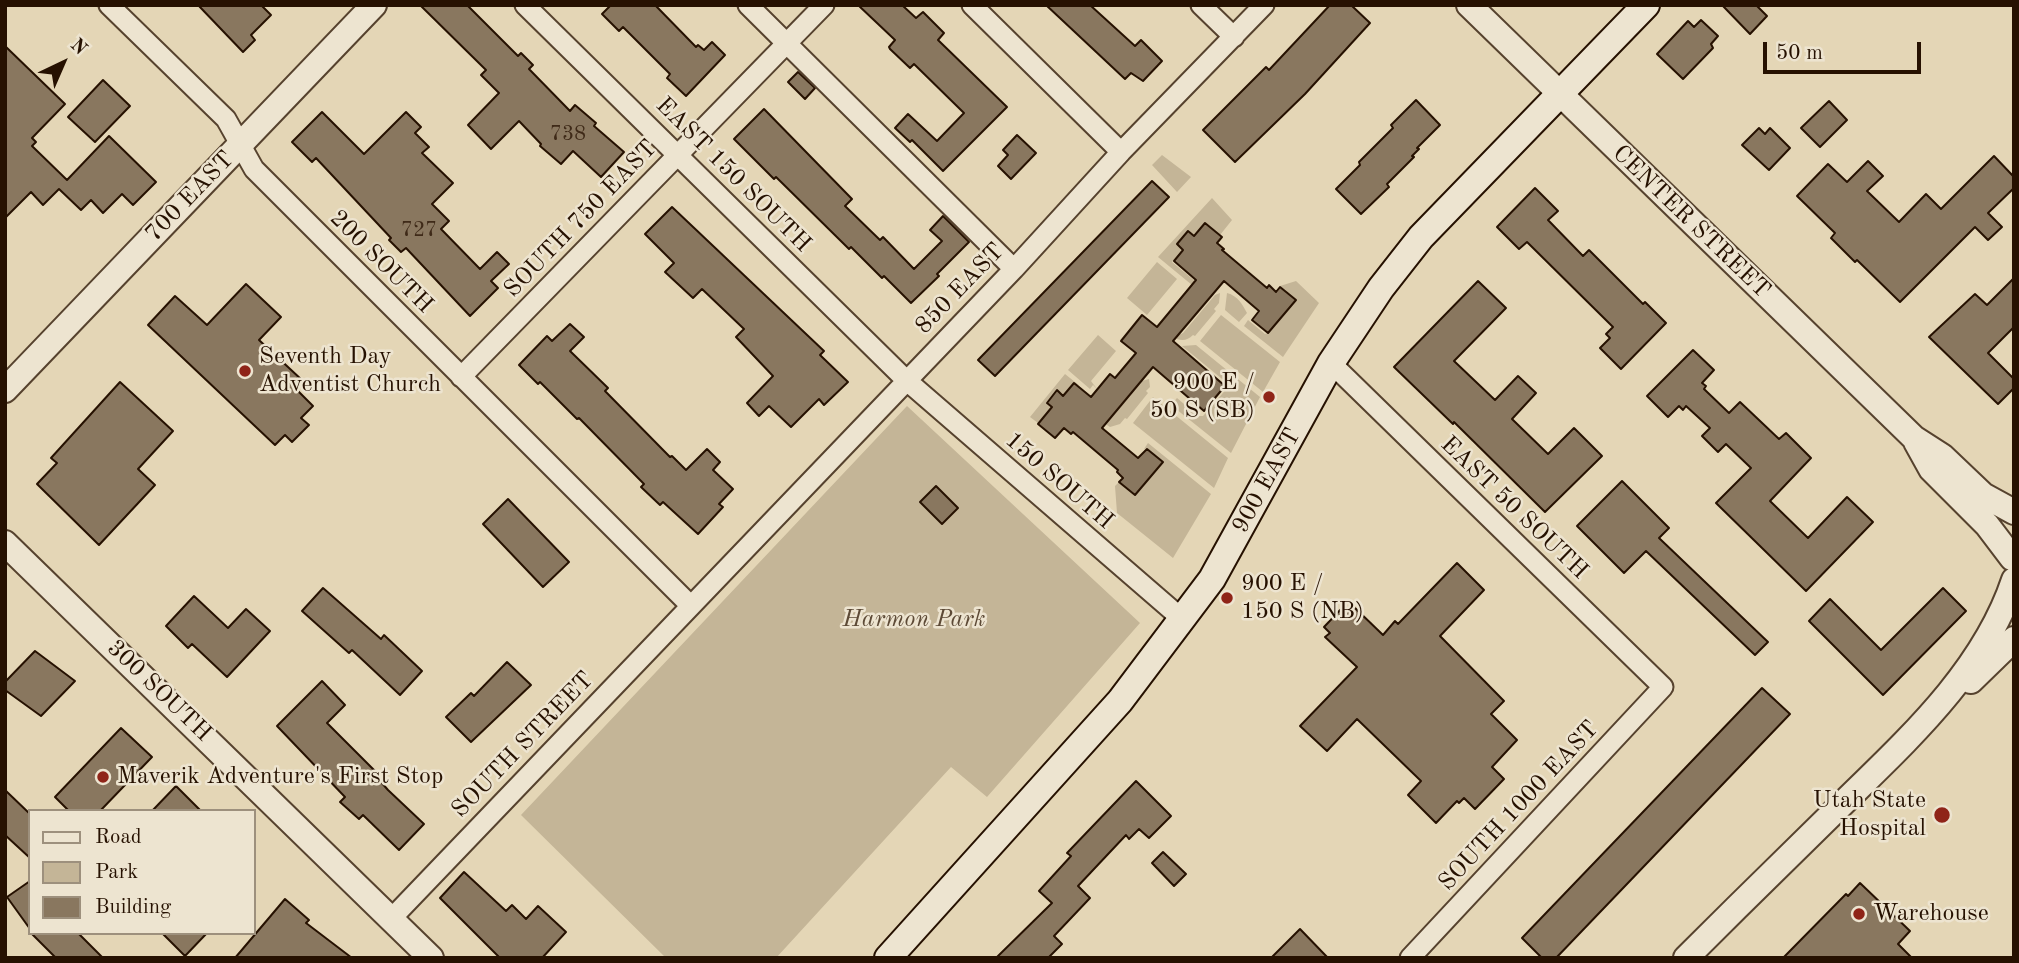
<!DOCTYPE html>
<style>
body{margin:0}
#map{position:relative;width:2019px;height:963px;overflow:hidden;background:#e4d6b6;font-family:"Old Standard TT",serif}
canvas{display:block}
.frame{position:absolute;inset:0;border:7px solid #261101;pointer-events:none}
.legend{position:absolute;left:28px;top:809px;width:228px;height:126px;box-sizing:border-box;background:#ede4d0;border:2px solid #9d907d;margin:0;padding:9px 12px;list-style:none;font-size:21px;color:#261101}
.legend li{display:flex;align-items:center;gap:14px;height:35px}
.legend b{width:35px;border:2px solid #9d907d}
.north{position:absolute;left:28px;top:28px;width:70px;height:70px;-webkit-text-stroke:5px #ede4d0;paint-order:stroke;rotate:44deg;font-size:19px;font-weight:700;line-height:28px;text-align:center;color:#261101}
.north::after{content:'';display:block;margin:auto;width:24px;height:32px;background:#261101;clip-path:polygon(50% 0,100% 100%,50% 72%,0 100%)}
.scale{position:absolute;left:1763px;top:42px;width:158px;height:32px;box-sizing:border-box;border:4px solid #261101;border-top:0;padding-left:9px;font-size:21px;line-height:24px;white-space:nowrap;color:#261101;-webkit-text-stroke:5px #ede4d0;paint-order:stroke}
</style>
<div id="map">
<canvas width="2019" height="963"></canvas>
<div class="frame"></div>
<ul class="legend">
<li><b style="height:9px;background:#ede4d0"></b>Road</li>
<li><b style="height:19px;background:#c4b597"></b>Park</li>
<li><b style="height:19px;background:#89775f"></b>Building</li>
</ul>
<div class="north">N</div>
<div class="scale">50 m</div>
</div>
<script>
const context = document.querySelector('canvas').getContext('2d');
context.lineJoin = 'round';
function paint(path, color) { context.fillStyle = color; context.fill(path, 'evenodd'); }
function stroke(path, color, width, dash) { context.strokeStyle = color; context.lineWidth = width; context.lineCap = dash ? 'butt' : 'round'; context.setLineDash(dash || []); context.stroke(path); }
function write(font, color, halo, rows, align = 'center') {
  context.font = font + ' "Old Standard TT",serif'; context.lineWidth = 5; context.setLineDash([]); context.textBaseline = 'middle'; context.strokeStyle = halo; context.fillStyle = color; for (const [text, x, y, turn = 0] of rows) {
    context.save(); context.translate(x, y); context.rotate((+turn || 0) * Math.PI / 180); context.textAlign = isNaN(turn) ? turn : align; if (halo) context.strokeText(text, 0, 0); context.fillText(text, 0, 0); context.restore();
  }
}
paint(new Path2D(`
 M1162,155l29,22 -14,15 -25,-27z
 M1212,198l20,22 -12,15 -15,-13 -12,13 -4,-4 -12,13 5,5 -10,13 23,19 -3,4 -34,-28z
 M1157,262l20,17 -30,36 -20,-17z
 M1296,281l23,22 -36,54 -39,-31 4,-6 17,14 3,-1 28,-33 -16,-14z
 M1220,293l-1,10 -5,6 2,2 -21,25 -2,-1c-5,5 -10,6 -16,4l-1,-3 7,-3 32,-38z
 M1227,293c11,3 15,11 20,20l-8,9 -14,-12z
 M1221,315l59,47 -17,30 -63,-51z
 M1098,335l18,16 -25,30 6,8 -4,-4 -3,4 -22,-19z
 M1196,345l64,52 -29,56 -60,-48 6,-7 21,18h5l25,-29 -1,-4 -45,-37z
 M1065,374l15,12 -6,-3 -11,12 -6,-4 -10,12 5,4 -14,16 -8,-6z
 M1149,379l1,8 -4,4 2,2 -21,26 -2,-1 -5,6 -10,3 -6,-4 38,-42z
 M1153,397l75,61 -14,30 -81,-65z
 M907,406l233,217 -153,174 -36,-30 -175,191h-110l-145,-143z
 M1148,443l63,51 -38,64 -56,-45 -2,-27 4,-4 17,13 26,-32 -15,-15 -3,1z`), '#c4b597');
const building = new Path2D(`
 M198,5h63l10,10 -20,20 4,5 -12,12z
 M420,5h47l51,51 3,-3 12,12 -4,4 41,42 5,-6 21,18 -2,3 30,26 -23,25 -28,-26 -12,13 -21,-18 1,-2 -22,-23 -28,28 -23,-24 31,-32 -18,-18 5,-5z
 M611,5h44l41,42 2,-2 6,5 8,-8 13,13 -39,41 -19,-18 3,-4 -47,-47 -4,4 -17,-17z
 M858,5h44l14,13 7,-6 21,21 -6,7 69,67 -64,64 -31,-31 -2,2 -15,-14 13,-14 29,27 27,-28 -50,-49 -4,4 -20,-19 -1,-2 6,-7z
 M1046,5h44l45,41 6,-6 21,21 -19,20 -12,-8 -6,6z
 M1330,5h21l19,18 -65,71 -70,68 -32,-32 63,-63 3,3z
 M1722,5h34l11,11 -17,18z
 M1701,20l17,16 -7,8 2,4 -30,31 -26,-25 31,-33 6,6z
 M5,46l60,58 -33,34 4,4 -4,4 35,34 42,-44 47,46 -23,23 -11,-11 -19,19 -12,-13 -10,10 -22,-21 -16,16 -12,-13 -26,26z
 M798,72l17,16 -10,11 -17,-17z
 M103,80l27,26 -35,36 -27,-25z
 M1416,100l24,25 -23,23 2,1 -7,7 2,1 -27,27 2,3 -28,27 -25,-25 24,-24 -1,-3 34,-34 -2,-3z
 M1829,101l18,19 -27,27 -19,-19z
 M764,109l88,90 -7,7 35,34 3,-3 31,32 28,-28 -12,-11 13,-14 26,26 -32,32 2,2 -28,27 -27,-27 -2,2 -31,-31 -2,2 -73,-72 -2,2 -40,-40z
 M322,112l42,42 42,-42 15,15 -6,6 14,14 -7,6 31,30 -21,21 17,17 -8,8 39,40 17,-17 12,12 -18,17 7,7 -28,28 -64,-68 -5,4 -12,-12 2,-2 -75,-80 -4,4 -20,-20z
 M1759,128l6,6 5,-6 20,20 -21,22 -27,-25z
 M1017,135l19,18 -25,26 -13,-13 10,-11 -5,-5z
 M1994,156l20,21v11l-26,25 14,14 -14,13 -13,-13 -75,75 -43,-42 -2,2 -24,-24 4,-5 -38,-37 31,-32 19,18 21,-21 15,15 -16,15 32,31 27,-28 15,15z
 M1152,181l17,16 -174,179 -17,-16z
 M1535,188l23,23 -10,9 35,36 6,-6 54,54 2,-2 21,21 -45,46 -21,-21 10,-10 -4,-4 7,-7 -86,-85 -8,7 -22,-22z
 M672,207l152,144 -4,4 28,27 -24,23 -5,-6 -28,28 -22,-21 -10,10 -12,-13 26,-27 -37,-39 8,-8 -42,-40 -9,9 -28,-26 9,-9 -29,-29z
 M1205,223l17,14 -5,6 7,6 -2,1 45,38 2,-3 7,7 4,-5 16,13 -28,33 -16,-13 7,-9 -35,-30 -51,60 52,45 -21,25 -51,-44 -51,61 36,30 9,-9 16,13 -28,33 -16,-13 4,-4 -6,-6 1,-2 -45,-38 -2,2 -7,-6 -9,10 -17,-14 14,-17 -5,-4 10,-13 6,6 11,-13 17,14 19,-23 5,4 21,-25 -15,-12 21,-26 15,12 39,-47 -22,-19 9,-11 -6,-6 11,-13 6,5z
 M2014,278v49l-26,26 26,26v9l-16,16 -69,-67 46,-43 12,11z
 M1478,281l28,27 -52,53 41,39 23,-24 18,17 -24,26 36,35 26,-26 28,28 -57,56 -91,-90 -1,2 -59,-57z
 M246,284l35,33 -22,23 44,41 -7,8 17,17 -12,12 8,7 -17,17 -7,-7 -10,10 -127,-120 27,-29 32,29z
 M570,324l14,13 -14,14 38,37 -3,3 65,66 2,-1 14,14 21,-21 13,13 -7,8 20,19 -14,15 4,3 -25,27 -35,-32 -3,3 -19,-18 3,-3 -65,-66 -2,1 -37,-37 -2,2 -19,-19 28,-29 5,5z
 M1693,350l21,20 -12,13 4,3 -2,3 25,24 11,-11 39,37 7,-6 25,25 -41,43 38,37 39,-41 26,25 -67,69 -90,-88 35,-35 -25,-24 -8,8 -16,-16 8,-8 -24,-22 -3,4 -4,-4 -11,11 -21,-21z
 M120,382l53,49 -35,38 17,16 -56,60 -62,-61 20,-21 -6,-5z
 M1622,481l47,47 -10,10 109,104 -13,13 -109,-104 -22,22 -47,-47z
 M936,486l22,22 -16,16 -22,-22z
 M508,499l61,63 -26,25 -60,-63z
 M1457,563l27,27 -44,46 64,65 -13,13 26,26 -25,27 12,12 -29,30 -11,-11 -5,5 -2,-2 -21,22 -28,-28 13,-14 -64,-62 -30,32 -27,-25 57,-59 -32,-30 5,-4 -6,-6 20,-21 5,6 5,-5 29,28 12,-14 3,3z
 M323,588l58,51 3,-4 38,36 -22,24 -48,-45 -3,3 -47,-42z
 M1943,588l23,23 -83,84 -74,-74 21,-22 51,51z
 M194,596l34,32 18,-19 24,22 -43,46 -35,-33 -4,4 -22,-22z
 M35,651l40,30 -34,35 -36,-26v-8z
 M507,662l24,23 -60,57 -25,-25 25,-24 3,3z
 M322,681l23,24 -18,18 49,49 -2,2 14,16 36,34 -25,26 -36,-35 -4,4 -19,-17 5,-5 -68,-71z
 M1762,688l28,26 -234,244h-14l-20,-20z
 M121,728l31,29 -52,54h-31l-14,-14z
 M1136,781l35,35 -22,22 -10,-9 -10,10 -3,-4 -48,51 12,12 -36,38 8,8 -14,14h-52l56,-55 -13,-12 32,-35 -4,-3z
 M176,786l25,25h-49z
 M5,790l25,24v44l-25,-23z
 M1163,852l23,22 -12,12 -22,-23z
 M464,872l42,39 6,-6 14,14 12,-13 28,26 -24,26h-42l-60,-60z
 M30,881v48l-23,-32z
 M1860,883l50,48 -12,13 14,14h-129l63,-64 2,2z
 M285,899l24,21 -3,3 46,35h-117z
 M1300,929l28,29h-57z
 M31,933h47l25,25h-47z
 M162,933h45l-22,23z`);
paint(building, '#89775f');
stroke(building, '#261101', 2);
const minor = new Path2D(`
 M109,5l117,114 28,50 436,436
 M525,5l381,375 275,238
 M748,5l266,264
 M972,5l149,147
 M1201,5l33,32
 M1331,363l332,324 -253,271
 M461,377l363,-372
 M391,919l623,-650 107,-117 143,-147`);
const tertiary = new Path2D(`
 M1469,5l445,433 28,18 41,39 31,17
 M5,390l369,-385
 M1916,442l15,27 56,56 25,33
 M5,543l426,415
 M1971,681l43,-42
 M1686,958c50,-50 101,-100 151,-149 68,-67 146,-136 177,-229`);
const secondary = new Path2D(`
 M888,958l232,-257 92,-122 119,-216 50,-75 40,-51 225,-232`);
stroke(minor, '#56422e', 23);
stroke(tertiary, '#56422e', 28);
stroke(secondary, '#261101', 30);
stroke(minor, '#ede4d0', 19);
stroke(tertiary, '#ede4d0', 24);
stroke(secondary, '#ede4d0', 26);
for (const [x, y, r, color] of [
 [245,371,7,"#8f2418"],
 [1269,397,7,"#8f2418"],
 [1227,598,7,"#8f2418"],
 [103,777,7,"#8f2418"],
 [1942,815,9,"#8f2418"],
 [1859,914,7,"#8f2418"]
]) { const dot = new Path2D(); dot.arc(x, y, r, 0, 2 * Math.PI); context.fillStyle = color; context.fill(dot); stroke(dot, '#ede4d0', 2.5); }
write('21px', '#3f2a18', null, [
 ["738",568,134],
 ["727",419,230]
]);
write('24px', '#261101', '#ede4d0', [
 ["EAST 150 SOUTH",733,175,45],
 ["700 EAST",190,197,-46],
 ["SOUTH 750 EAST",581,219,-46],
 ["CENTER STREET",1691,222,44],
 ["200 SOUTH",381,262,45],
 ["850 EAST",960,289,-46],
 ["150 SOUTH",1059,481,41],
 ["900 EAST",1267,481,-61],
 ["EAST 50 SOUTH",1514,508,44],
 ["300 SOUTH",159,691,44],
 ["SOUTH STREET",523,745,-46],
 ["SOUTH 1000 EAST",1519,806,-47]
]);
write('24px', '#261101', '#ede4d0', [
 ["Seventh Day",259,357],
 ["Adventist Church",259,385],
 ["900 E /",1255,383,"right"],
 ["50 S (SB)",1255,411,"right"],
 ["900 E /",1241,584],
 ["150 S (NB)",1241,612],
 ["Maverik Adventure's First Stop",117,777],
 ["Utah State",1926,801,"right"],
 ["Hospital",1926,829,"right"],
 ["Warehouse",1873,914]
], 'left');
write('italic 24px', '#5d4a36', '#ede4d0', [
 ["Harmon Park",914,620]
]);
</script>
